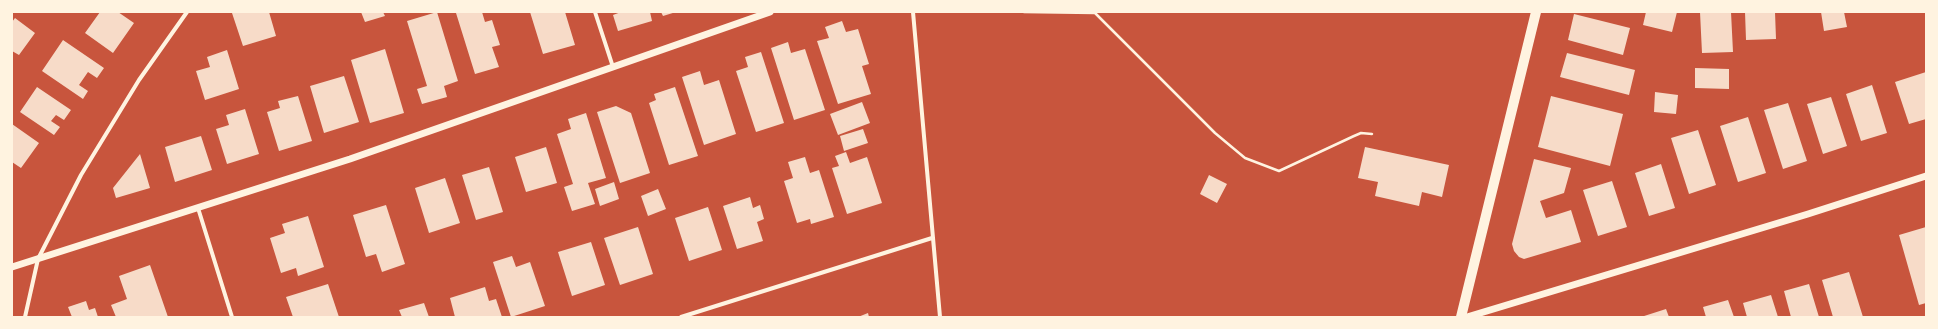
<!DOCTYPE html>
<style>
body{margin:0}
#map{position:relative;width:1938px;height:329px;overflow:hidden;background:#c8553d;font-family:Karla,sans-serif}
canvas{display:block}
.frame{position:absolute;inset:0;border:13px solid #fff3e0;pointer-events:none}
</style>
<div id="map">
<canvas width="1938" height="329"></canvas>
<div class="frame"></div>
</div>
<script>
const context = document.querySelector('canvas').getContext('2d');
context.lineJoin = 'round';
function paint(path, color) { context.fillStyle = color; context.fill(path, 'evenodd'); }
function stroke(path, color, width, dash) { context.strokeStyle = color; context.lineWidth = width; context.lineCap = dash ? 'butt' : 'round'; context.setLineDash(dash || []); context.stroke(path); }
paint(new Path2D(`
 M100,12h18l16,11 -21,30 -28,-20z
 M269,12l7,24 -33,10 -11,-33z
 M361,12h22l2,4 -20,6z
 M437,12l21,69 -14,5 3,11 -25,7 -5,-15 10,-3 -20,-65z
 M460,12h22l3,10 7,-2 8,25 -8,2 7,20 -24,7 -19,-61z
 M530,12h35l10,33 -32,9z
 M621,12h29l2,9 -34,10 -5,-16z
 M661,12h15l-13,4z
 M1646,12h31l-5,20 -29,-7z
 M1700,12h31l2,40 -31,1z
 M1745,12h30l1,27 -30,1z
 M1821,12h23l3,15 -23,4z
 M1574,14l56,14 -7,27 -55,-15z
 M15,18l20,15 -16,22 -7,-4v-29z
 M842,21l4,11 12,-3 11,35 -7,2 9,28 -33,10 -21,-63 12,-3 -4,-11z
 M63,40l41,28 -7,10 -9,-6 -9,13 9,6 -5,8 -41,-28z
 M788,42l3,11 14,-4 20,61 -31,10 -23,-72z
 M385,49l19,64 -34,10 -19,-63z
 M227,50l12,39 -34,11 -9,-29 14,-4 -3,-10z
 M761,52l23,71 -28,9 -20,-61 12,-4 -3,-10z
 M1567,53l68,17 -6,25 -69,-18z
 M1695,68l34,1v20l-34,-1z
 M700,71l4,14 15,-5 17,54 -32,11 -22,-68z
 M1926,72v47l-17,5 -14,-42z
 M344,76l15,46 -35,11 -14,-47z
 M1872,85l15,48 -26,8 -15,-47z
 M37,87l34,23 -7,10 -8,-5 -5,6 9,6 -6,8 -34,-23z
 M675,87l23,69 -29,9 -20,-62 7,-3 -2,-6z
 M1655,92l23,3 -2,19 -22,-2z
 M298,96l14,45 -33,10 -12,-39 13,-4 -2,-7z
 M1551,96l72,18 -13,52 -72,-19z
 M1831,97l16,49 -24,8 -16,-50z
 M862,102l8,21 -32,12 -8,-21z
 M1788,103l19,58 -24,8 -19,-59z
 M616,106l15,7 19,60 -30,10 -23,-71z
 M245,109l14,45 -32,10 -11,-35 13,-4 -3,-10z
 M586,113l20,65 -18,5 7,21 -23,7 -8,-24 9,-3 -16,-50 14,-5 -3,-10z
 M1748,117l18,56 -28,9 -18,-56z
 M12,124l27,19 -18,25 -9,-6z
 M863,129l5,14 -24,8 -4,-15z
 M1698,130l18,55 -27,9 -18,-56z
 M201,136l11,34 -37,12 -10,-35z
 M546,147l11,36 -31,9 -11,-35z
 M1365,147l84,18 -7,32 -20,-5 -3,14 -44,-10 3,-14 -20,-4z
 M846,152l4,11 17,-6 15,46 -35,11 -15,-46 7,-2 -4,-10z
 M140,154l10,34 -34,10 -3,-10z
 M805,157l5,16 9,-3 15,47 -23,7 -1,-5 -13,4 -13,-42 9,-3 -5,-16z
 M1534,159l37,9 -7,25 -24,8 6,17 25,-8 10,32 -57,17 -5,-2 -5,-6 -2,-7z
 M1661,164l14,44 -26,8 -14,-43z
 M489,167l14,45 -27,8 -14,-45z
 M1209,175l18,9 -10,19 -17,-9z
 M445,178l15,45 -31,10 -14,-45z
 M1612,181l15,46 -29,9 -15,-46z
 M614,182l5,17 -19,7 -5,-17z
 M658,189l8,20 -18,7 -7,-20z
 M750,197l3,11 7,-3 4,14 -7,3 6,19 -26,8 -14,-43z
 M386,205l19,59 -23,8 -6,-18 -10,3 -13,-42z
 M708,207l14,43 -33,11 -14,-43z
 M308,216l16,51 -26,9 -2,-8 -15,5 -11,-35 15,-5 -3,-9z
 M638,227l15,47 -33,11 -16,-47z
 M1926,227v76l-7,2 -20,-70z
 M591,242l14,43 -33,11 -14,-44z
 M512,256l4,11 14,-5 15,44 -34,11 -18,-55z
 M150,265l18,52h-52l-5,-12 16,-6 -8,-23z
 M1849,272l14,45h-30l-11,-37z
 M328,284l11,33h-46l-7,-20z
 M1809,284l10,33h-28l-7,-26z
 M485,287l4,14 7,-2 6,18h-47l-5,-19z
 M1771,295l7,22h-31l-4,-14z
 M1728,300l6,17h-28l-3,-10z
 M86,301l3,9 6,-2 3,9h-26l-4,-10z
 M424,303l5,14h-27l-3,-7z
 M1666,309l3,8h-28z
 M868,313l1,4h-11z`), '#f7dbc8');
stroke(new Path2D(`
 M1024,12l71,1 120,120 30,25 34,13 75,-35 7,-3 11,1`), '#fff3e0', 2.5);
stroke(new Path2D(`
 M595,12l18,55
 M913,12l27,305
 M198,208l34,109
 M25,317l13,-58 43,-84 58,-95 48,-68
 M681,317l251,-79`), '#fff3e0', 4);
stroke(new Path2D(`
 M12,267l338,-108 420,-147
 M1467,317l341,-103 118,-38`), '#fff3e0', 7);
stroke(new Path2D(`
 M1461,317l75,-305`), '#fff3e0', 10);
</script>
